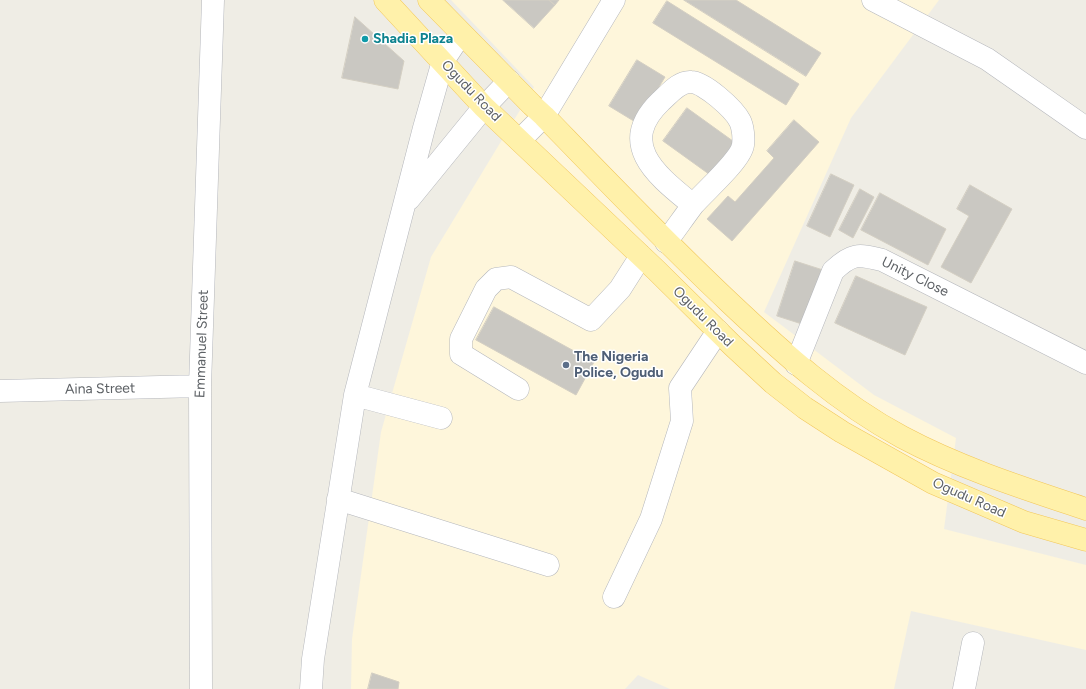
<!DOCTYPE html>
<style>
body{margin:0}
canvas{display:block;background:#efede5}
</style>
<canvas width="1086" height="689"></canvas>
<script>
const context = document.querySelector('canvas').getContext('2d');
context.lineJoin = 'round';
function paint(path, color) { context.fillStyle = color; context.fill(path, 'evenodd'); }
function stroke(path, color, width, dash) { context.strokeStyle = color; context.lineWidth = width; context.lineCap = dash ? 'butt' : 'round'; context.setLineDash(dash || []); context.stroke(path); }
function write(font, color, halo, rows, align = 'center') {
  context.font = font + ' Figtree,sans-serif'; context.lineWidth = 3; context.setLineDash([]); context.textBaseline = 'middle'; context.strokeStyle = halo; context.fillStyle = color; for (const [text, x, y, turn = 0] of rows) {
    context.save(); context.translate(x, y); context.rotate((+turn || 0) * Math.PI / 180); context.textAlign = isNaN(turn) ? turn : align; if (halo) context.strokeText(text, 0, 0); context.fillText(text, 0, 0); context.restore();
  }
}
paint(new Path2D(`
 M451,0h488l-88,118 -87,194 110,83 82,43 -12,91 142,36v85l-175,-39 -17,78h-224l-32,-14 -13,14h-274l1,-50 29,-207 50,-175 103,-170z`), '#fef6db');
const building = new Path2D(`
 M503,0h46l6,5 -21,23z
 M549,0h10l-4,5z
 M684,0h52l85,53 -15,23z
 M667,1l132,83 -13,21 -133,-82z
 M355,17l49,44 -6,28 -56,-11z
 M637,60l28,17 -28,46 -28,-17z
 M687,108l50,36 -24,33 -50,-36z
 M794,120l25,22 -87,99 -25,-22 21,-23 7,6 39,-44 -7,-7z
 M831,174l23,11 -24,52 -23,-11z
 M970,185l42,24 -41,74 -30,-16 28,-51 -12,-7z
 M860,189l14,8 -21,41 -14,-8z
 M880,193l66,36 -18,36 -67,-35z
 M795,261l28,9 -18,55 -28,-9z
 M856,276l71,31 -22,48 -70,-32z
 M494,307l100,55 -18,33 -100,-55z
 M372,673l27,9 -1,7h-30z`);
paint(building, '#cac8c2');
stroke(building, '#d4cfc3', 1);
const minor = new Path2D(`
 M873,0l114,59 99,69
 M520,140l24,-24 70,-116
 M409,199l75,-92 25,-26
 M666,242c9,-12 18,-25 27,-37 11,-13 48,-45 50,-60 1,-7 0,-18 -3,-24 -6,-12 -36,-39 -49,-39 -12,-1 -22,12 -30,19 -46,44 -2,76 32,104
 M796,364l37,-93c19,-18 25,-17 49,-11l204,103
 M518,389l-57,-35v-15l25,-50 10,-10 15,-2 80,43 29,-31 21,-33
 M0,391l200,-5
 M355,395l86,23
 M338,499l210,66
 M614,597l37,-78 31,-98 -2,-33 38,-57
 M201,689l-1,-303 13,-386
 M311,689l2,-30 42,-264 69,-267 19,-67 18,-27
 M964,689l9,-46`);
const major = new Path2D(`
 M385,0l99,107 172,163 77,76 40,37 32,25 37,24 91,51 91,39 62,18
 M429,0l103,105 12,11c61,63 122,127 186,187 53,50 107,99 172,134 58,31 121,51 184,72`);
stroke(minor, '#b5b7bc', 23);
stroke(major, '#f2c75b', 23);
stroke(minor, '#fff', 22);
stroke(major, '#fff1aa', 22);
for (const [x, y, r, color] of [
 [365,39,4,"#0f9aa8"],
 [566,365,4,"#5c6f8a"]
]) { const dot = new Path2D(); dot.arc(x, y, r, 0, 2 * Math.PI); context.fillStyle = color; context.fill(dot); stroke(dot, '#fff', 1.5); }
write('bold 14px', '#0d838f', '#fff', [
 ["Shadia Plaza",373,39]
], 'left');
write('14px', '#5d6165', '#fff', [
 ["Ogudu Road",471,91,46],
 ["Unity Close",915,277,26],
 ["Ogudu Road",703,317,45],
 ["Emmanuel Street",202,344,-88],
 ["Aina Street",100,389,-1],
 ["Ogudu Road",969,498,24]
]);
write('bold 14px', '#4e5e75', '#fff', [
 ["The Nigeria",574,357],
 ["Police, Ogudu",574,373]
], 'left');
</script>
